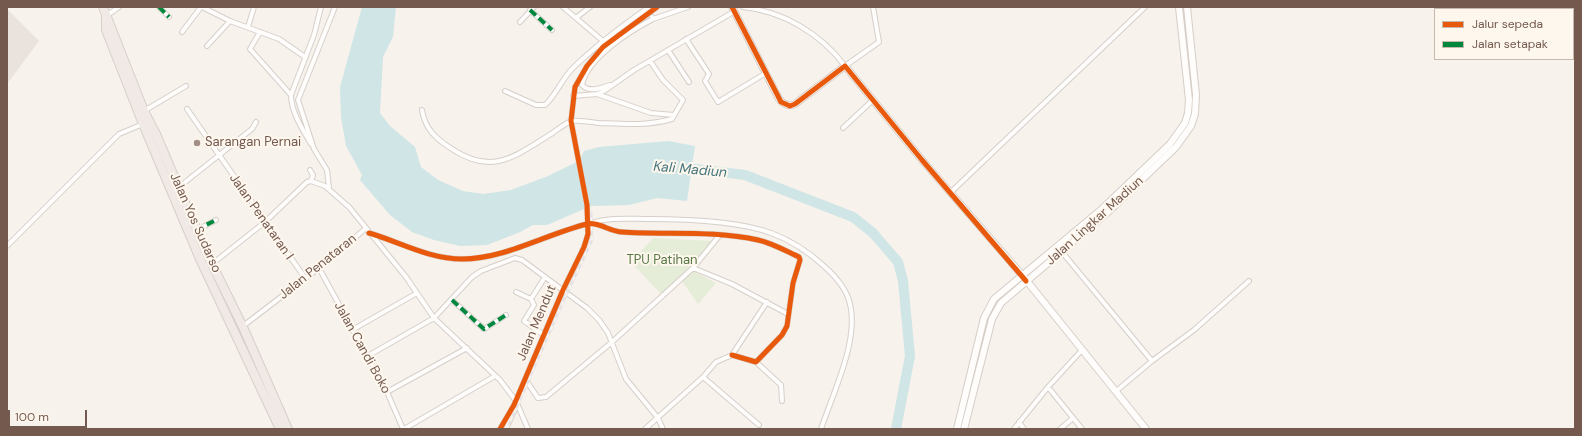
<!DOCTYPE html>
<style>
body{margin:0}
#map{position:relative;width:1582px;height:436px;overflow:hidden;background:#f7f2ec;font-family:"DM Sans",sans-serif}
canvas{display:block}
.frame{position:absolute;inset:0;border:8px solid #74594e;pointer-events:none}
.legend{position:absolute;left:1434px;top:8px;width:140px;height:52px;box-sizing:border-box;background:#fef7ee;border:1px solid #c7b8ae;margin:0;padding:5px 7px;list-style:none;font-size:12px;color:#74594e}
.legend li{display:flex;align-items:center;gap:8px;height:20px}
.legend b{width:20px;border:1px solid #c7b8ae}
.scale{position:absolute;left:8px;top:410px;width:79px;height:18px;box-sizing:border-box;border:2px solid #74594e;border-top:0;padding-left:5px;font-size:12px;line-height:14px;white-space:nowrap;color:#74594e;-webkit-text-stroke:3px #fef7ee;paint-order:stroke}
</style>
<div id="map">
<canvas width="1582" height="436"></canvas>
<div class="frame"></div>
<ul class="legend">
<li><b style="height:5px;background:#e8590c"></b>Jalur sepeda</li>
<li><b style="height:5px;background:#00873e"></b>Jalan setapak</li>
</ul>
<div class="scale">100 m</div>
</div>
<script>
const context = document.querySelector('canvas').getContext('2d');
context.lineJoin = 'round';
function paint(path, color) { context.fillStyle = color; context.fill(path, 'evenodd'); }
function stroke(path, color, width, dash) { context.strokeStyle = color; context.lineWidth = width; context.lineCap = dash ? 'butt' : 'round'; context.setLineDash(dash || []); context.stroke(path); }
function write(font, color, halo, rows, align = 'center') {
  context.font = font + ' "DM Sans",sans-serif'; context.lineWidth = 4; context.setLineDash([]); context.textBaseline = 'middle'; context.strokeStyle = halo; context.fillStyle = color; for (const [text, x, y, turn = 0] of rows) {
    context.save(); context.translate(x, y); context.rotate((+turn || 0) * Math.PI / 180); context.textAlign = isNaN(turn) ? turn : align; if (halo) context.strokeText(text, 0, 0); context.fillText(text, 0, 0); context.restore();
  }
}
paint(new Path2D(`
 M7,9l32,32 -32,43z`), '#eae2dd');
paint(new Path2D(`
 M653,238l60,3 -15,19 -37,34 -30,-32z
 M693,271l23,12 -18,21 -16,-23z`), '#e5ecd8');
paint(new Path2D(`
 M362,7h34l-3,30 -10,20 -3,56 10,13 25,21 6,20 17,13 25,11 20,3 28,-4 37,-14 31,-15 5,-10 15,-4 69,-6 27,5 -8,55 -30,-3 -28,7 -38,1 -44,19h-14l-13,7 -33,13 -27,1 -26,-6 -22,-8 -22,-17 -30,-35 2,-5 -16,-29 -5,-29 -1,-30z`), '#cfe5e6');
stroke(new Path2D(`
 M679,167l66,8 108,42 20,16 25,29 5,19 7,75 -14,73`), '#cfe5e6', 10);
const street = new Path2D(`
 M159,7l10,10
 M202,7l28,14 49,18 26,18
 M563,7l40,34
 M743,7c40,4 78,27 102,59l34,-24 -6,-35
 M530,10l22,20
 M106,16l13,-9
 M577,17l13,-10
 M652,17l1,2 3,-1 32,-11
 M520,22l14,-15
 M248,27l6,-20
 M182,32l19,-25
 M260,32l-10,17 41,46
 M686,39l23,35 -4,7 13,21 48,-29
 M207,46l23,-25
 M668,50l21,32
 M610,85c-9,3 -21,8 -28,0 5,-27 48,-54 71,-66
 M505,91l31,14h9c11,-10 17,-26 27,-36 23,-23 50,-43 77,-62
 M597,94l54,19 23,2
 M573,96l24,-2 7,-3 30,-21 101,-59
 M187,109l118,169
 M422,110c3,19 14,29 30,39 41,27 63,7 99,-15 6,-4 14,-11 21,-13 8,-1 19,1 27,2 25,1 48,3 73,-4l11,-19 -20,-20 -13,-19
 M144,111l42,-25
 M843,128l30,-28
 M311,144c-8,-14 -20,-32 -20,-49l23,-60 7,-28
 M310,170l3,5 -2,6
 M179,187l73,-58 4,-7
 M329,188l-2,-18 -13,-21 -16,-49 37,-93
 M950,193l195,-186
 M591,223c19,-6 37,-4 57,-4 35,0 90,2 123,14 19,7 39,20 54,34 10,9 22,23 25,37 9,37 -17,89 -29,125
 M197,230l19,-10
 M369,233c31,9 60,26 93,26 43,0 84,-25 125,-35 10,-3 24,8 35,8 43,3 93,-2 136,8 14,3 28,11 41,17l1,3 -7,23 -6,43 -5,9 -26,27 -24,-7
 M7,246l112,-112 24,-10
 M1062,252l90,109
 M212,264l53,-42 42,-40 4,-1 14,5 24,21 57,70 28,41 66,62 16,21 12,28
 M319,268l68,124 16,37
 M693,268l39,16 56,30
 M516,292l15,7 14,-22
 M531,299l3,6 -10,16 20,14
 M452,300l32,29 22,-14
 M243,326l76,-58 46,-39
 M352,330l65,-37
 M732,355l35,-53
 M366,357l68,-39 38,-41 9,-6 34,-13 7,2 65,48 12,12 9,13 18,46 32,39 5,11
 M756,362l25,23 1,16
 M703,377l56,48
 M525,379l13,19 8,-1 66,-55 81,-74 26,-32
 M1048,387l34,42
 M387,392l80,-44
 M1115,392l37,-31 42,-31 55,-49
 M1019,422l5,7
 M404,429l91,-53
 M500,429l14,-24 49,-115 21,-43 4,-13 -1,-29 -16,-84 4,-34 12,-21 16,-19 54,-40
 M506,429l9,-20 -1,-4
 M645,429l58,-52 13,-15 16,-7
 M1014,429l34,-42 34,-37
 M1060,429l13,-11`);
const secondary = new Path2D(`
 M732,7l47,92c4,5 10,8 16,5l50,-38 77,94 100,115 124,154
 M957,429l27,-111 10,-19 108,-90 68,-65 15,-21 3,-10 1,-13 -10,-93
 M964,429l28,-110 9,-16 107,-91 68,-65 15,-21 4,-12 1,-19 -9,-88`);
const highway = new Path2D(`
 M103,7l41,104 12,23 51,120 36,73 45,102
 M106,17v13l37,94 57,135 80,170`);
stroke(street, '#d6cfca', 6);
stroke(secondary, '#d6cec8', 8);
stroke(highway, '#d8cfca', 10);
stroke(street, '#fefdfc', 4);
stroke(secondary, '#fefdfc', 6);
stroke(highway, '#f0e9e6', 8);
const rail = new Path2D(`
 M507,429l55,-125 30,-64 -1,-27`);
stroke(rail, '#e5e3e5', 3);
stroke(rail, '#fef7ee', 1.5, [4.5]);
stroke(new Path2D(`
 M159,7l10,10
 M530,10l22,20
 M196,230l20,-10
 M452,300l32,29 22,-14`), '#00873e', 4, [8, 4]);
stroke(new Path2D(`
 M732,7l49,95 9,4 5,-2 50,-38 77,94 104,121
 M369,233c31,9 60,26 93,26 43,0 84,-25 125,-35 10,-3 24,8 35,8 43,3 93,-2 136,8 14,3 28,11 41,17l1,3 -7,23 -6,43 -5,9 -26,27 -24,-7
 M500,429l14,-24 49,-115 21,-43 4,-13 -1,-29 -16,-84 4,-34 12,-21 16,-19 54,-40`), '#e8590c', 5);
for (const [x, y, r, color] of [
 [197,143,4,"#a28f85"]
]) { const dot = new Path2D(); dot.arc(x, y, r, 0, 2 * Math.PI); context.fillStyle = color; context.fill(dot); stroke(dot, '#fef7ee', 1.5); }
write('13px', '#74594e', '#fef7ee', [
 ["Sarangan Pernai",205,143]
], 'left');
write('13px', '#74594e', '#fef7ee', [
 ["Jalan Penataran I",261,217,55],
 ["Jalan Lingkar Madiun",1095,221,-42],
 ["Jalan Yos Sudarso",195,223,66],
 ["Jalan Penataran",318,267,-39],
 ["Jalan Mendut",537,323,-67],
 ["Jalan Candi Boko",362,348,61]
]);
write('13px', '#587846', '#fef7ee', [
 ["TPU Patihan",662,261]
]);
write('italic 14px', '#46777f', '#fef7ee', [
 ["Kali Madiun",690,170,5]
]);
</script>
